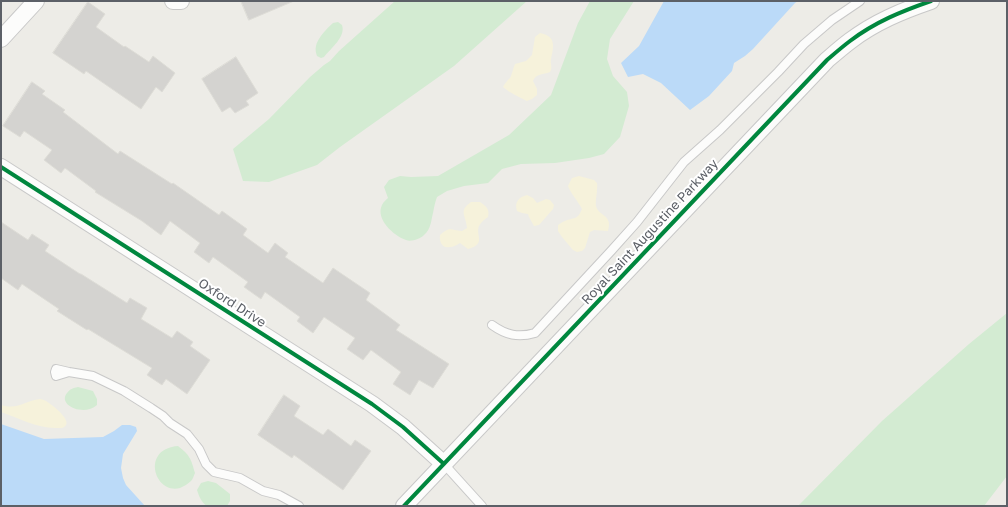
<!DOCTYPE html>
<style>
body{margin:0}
#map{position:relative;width:1008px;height:507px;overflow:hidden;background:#edece7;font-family:"Golos Text",sans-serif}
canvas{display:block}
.frame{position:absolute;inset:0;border:2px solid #5c6067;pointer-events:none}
</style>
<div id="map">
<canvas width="1008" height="507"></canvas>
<div class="frame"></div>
</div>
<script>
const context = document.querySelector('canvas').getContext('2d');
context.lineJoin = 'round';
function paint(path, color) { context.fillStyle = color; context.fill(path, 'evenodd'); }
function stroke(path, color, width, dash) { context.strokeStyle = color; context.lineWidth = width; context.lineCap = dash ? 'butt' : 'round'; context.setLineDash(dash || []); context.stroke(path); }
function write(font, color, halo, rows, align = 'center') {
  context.font = font + ' "Golos Text",sans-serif'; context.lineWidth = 4; context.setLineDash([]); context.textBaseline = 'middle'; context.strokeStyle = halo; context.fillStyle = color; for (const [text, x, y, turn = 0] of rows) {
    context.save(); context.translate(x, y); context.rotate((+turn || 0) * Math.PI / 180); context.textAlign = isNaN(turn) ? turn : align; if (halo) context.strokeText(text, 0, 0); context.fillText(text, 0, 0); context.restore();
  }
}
paint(new Path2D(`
 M395,1h132l-73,65 -114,81 -23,18 -48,17 -26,-1 -10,-32 36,-30 41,-42 14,-12 6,-4 9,-10z
 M590,1h44l-24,38 -3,20 6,17 14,16 2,14 -9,31 -16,17 -15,4 -34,5 -34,1 -19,5 -14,14 -24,3 -17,5 -10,6c-2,5 -3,11 -4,16 -2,8 -2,16 -9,22 -4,4 -13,7 -18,5 -12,-4 -31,-21 -24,-35 1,-3 4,-5 6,-7l-4,-11 5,-7 11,-4 11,1 27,-1 71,-41 42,-40 27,-72z
 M338,22l4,3c4,12 -11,23 -18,32l-3,1 -4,-2c-1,-3 -2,-6 -1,-10 1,-7 11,-18 17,-23z
 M1007,313v163l-23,30h-186l84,-85 87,-77z
 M78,387l15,4 4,8v6c-13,12 -40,0 -30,-12 3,-4 6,-5 11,-6z
 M178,446c12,9 13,13 17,27 -1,2 -2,6 -4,8 -3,3 -7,5 -11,7 -25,7 -40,-39 -2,-42z
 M208,481l8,2 14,11v7l-3,5h-20c-6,-4 -8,-10 -10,-16l4,-7z`), '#d3ebd2');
paint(new Path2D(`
 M540,33c16,3 14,13 11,26 -1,5 2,8 -1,13 -7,3 -14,1 -17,9l4,8v6l-5,4 -5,2c-8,-4 -17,-8 -24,-14 2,-4 4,-6 7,-9 2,-3 3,-10 5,-14l11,-3 6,-6 3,-18z
 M579,176l15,4 3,3c1,6 -2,18 -1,23 3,11 17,8 12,25l-14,-1 -4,2 -5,16 -3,3 -5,1 -4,-2 -11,-13 -4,-6v-6c3,-2 4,-3 7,-4 9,-4 12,0 17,-12 -4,-8 -11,-15 -14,-23l4,-8z
 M527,195l6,3 4,5 9,-4 4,1 4,5 -1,4 -14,16 -5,1 -5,-9 -1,-3 -6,-1 -5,-2c-3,-9 2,-14 10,-16z
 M471,202h9c6,4 10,7 8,15 -3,2 -7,5 -9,9 -4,9 8,18 -11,23l-8,-6c-3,2 -7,4 -10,4 -8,2 -11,-6 -10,-12 10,-9 10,-5 22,-4l5,-3c-1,-13 -9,-17 4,-26z
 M40,399c2,0 4,1 6,2 5,3 31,22 16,27 -2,0 -5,0 -7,0 -19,0 -36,-10 -54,-16v-7c18,5 23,-4 39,-6z`), '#f6f2db');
paint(new Path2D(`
 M664,1h134l-3,2 -42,46 -8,7 -11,7 -2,8 -23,25 -19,14 -29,-27 -18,-9 -15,3 -7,-14 18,-17z
 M1,424l43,15 59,-2 11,-6 8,-6h8l6,2 1,4 -14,23 -2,14 2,10 3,7 19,21h-144z`), '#bbdaf8');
const building = new Path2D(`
 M241,1h53l-45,19z
 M88,2l17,12 -9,13 28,20 1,-1 24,16 4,-6 22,17 -13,19 -6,-5 -15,22 -55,-38 -2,3 -31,-21z
 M236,57l22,36 -12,8 3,4 -14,8 -5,-6 -8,5 -20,-33z
 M32,82l13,9 -3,3 23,16 -2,2 55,42 2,-3 52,33 1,-1 46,32 3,-4 25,18 -4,6 25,18 7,-10 13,10 -3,4 38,26 10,-15 37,25 -4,7 34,25 -4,5 11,7 42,27 -16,24 -14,-8 -9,15 -17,-11 8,-12 -30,-22 -8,10 -16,-11 8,-11 -31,-21 -11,16 -16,-12 3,-4 -35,-25 -4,7 -17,-12 4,-5 -35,-25 -4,6 -15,-11 6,-9 -30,-22 -9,14 -19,-14 -47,-29 1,-1 -31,-23 -4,5 -17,-13 8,-10 -28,-19 -4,6 -17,-11z
 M1,222l27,18 4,-6 17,11 -4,6 35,23h1l46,29 3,-5 17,10 -6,11 31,19 5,-7 16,11 -3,4 20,14 -23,34 -21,-15 -4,6 -15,-10 5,-7 -64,-39 -1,1 -30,-19 2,-2 -37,-25 -4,6 -17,-12z
 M284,395l16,11 -6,10 29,19 5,-6 23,17 4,-6 16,11 -28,39 -49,-35 -2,3 -34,-23z`);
paint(building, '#d4d3d0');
stroke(building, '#dddcd6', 1);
const lane = new Path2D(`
 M492,325c14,10 26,13 43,8l76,-82 26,-29 47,-60 36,-32 58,-58 26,-28 28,-24 28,-19
 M69,372l-13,4 -1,-4 1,-3 13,3 24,4 31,15 27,17 12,8 7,7 17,11 12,15 7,15 8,8 26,6 23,13 16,4 20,11
 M444,464l38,42`);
const street = new Path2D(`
 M173,1h8
 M1,39l35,-38
 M1,167l371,237 31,23 41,37
 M404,506l423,-446c7,-6 15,-13 23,-19 25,-19 52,-30 81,-40`);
stroke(lane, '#c8c8c8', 10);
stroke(street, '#c8c8c8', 18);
stroke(lane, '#fcfcfb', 8);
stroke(street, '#fcfcfb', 16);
stroke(new Path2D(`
 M1,167l371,237 31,23 41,37
 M404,506l423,-446c7,-6 15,-13 23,-19 25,-19 52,-30 81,-40`), '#00873e', 4);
write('13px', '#5c6067', '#fff', [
 ["Royal Saint Augustine Parkway",650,232,-47],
 ["Oxford Drive",232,303,33]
]);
</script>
